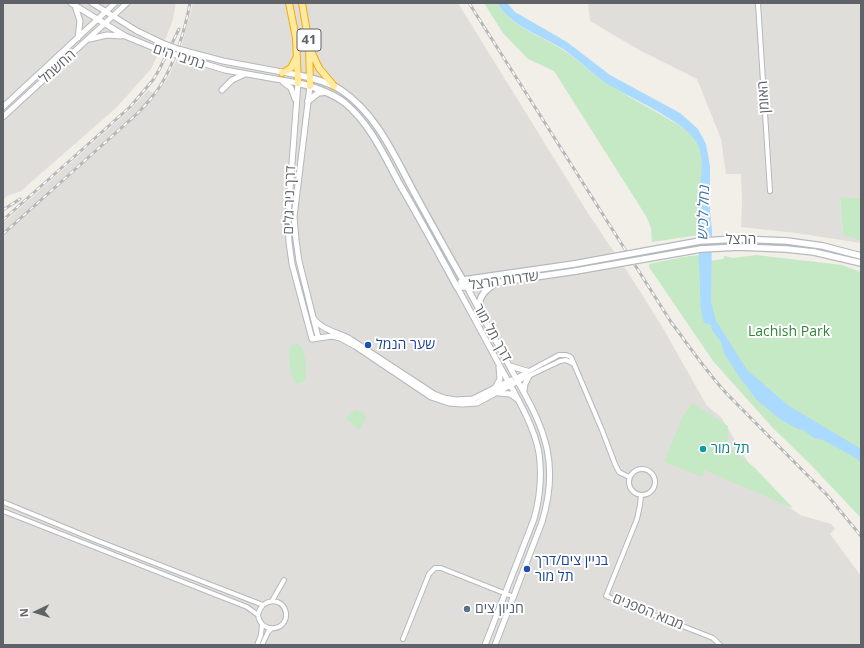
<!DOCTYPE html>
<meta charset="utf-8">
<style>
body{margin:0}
#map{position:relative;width:864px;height:648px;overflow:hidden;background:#f1efe8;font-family:"Open Sans",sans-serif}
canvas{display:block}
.frame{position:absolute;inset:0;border:4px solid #5f6368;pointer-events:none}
.north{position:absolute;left:16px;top:592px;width:40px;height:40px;-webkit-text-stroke:3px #fff;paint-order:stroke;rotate:266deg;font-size:11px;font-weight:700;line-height:16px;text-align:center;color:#5f6368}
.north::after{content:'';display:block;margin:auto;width:14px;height:18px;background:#5f6368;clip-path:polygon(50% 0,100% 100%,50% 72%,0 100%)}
</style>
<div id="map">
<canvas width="864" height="648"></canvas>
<div class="frame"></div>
<div class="north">N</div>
</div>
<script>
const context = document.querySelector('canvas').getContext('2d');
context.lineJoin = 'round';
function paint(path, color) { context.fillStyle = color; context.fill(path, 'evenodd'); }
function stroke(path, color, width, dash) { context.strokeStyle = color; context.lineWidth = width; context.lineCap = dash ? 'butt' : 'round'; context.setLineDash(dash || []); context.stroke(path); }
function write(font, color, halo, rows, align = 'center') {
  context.font = font + ' "Open Sans",Heebo,sans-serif'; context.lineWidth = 4; context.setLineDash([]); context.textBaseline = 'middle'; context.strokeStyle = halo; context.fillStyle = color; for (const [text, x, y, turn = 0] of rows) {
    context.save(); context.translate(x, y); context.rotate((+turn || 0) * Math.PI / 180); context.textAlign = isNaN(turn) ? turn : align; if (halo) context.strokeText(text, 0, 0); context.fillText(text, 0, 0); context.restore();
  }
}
paint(new Path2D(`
 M3,3h173l-3,16 -6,16 -16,34 -35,39 -95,83 -14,5 -4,4z
 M193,3h265l128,207 54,81 24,39 43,76 14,11 28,47 20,28 31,23 31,9 4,5 -5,5 31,42v69h-858v-422l127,-113 18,-20 8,5 13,-19 11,-24z
 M588,3h273v195l-21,-1 3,38 18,6v2l-65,-10 -55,-6 1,-25 -1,-28h-15l-5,-35 -24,-60 -58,-29 -49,-29z`), '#e0deda');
paint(new Path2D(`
 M484,3h13c15,25 43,32 66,47 16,10 28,24 44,33 27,18 57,32 84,50 15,18 11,36 9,57 -2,15 -1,30 -1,45l-47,7 -1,-14 -5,-12 -92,-145 -26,-12 -25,-26z
 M840,197l21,1v43l-18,-6z
 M699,255v7l25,-3v-3l9,2 23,-3 86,10 19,7v246l-51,-54 -38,-37 -59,-66 -64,-94v-3l34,-7z
 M295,343c12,2 12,28 10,38l-6,3 -4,-1c-6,-9 -7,-27 -5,-37z
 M692,403l36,23v20l27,22 38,40 -89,-38 -2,7 -38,-15 17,-42z
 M356,410l8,3 2,5 -5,10 -3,1 -12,-11 6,-6z`), '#c5e8c5');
paint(new Path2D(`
 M497,3h10l8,9 52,30 43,33 70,38 18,16 8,15 4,22v45l2,19 -1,71 5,20 31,49 42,36 72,43v14l-5,-5 -33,-18 -9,-2 -11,-8 -5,-1 -17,-9 -24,-20 -19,-25 -14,-22 -3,-11 -9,-12 -1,-5 -7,-2c-4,-13 -4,-26 -4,-39 -2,-30 -2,-61 0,-91 0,-18 5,-30 -2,-48 -7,-21 -72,-49 -92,-62 -15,-10 -28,-24 -43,-34 -23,-14 -51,-22 -66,-46z`), '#aadaff');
const minor = new Path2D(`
 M758,3l12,188
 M516,378l43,-23h7l5,2 31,73 13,34 4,8 10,5
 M518,381l42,-20 6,-1 8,4
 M629 482a13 13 0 1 1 26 0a13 13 0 1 1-26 0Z
 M641,495l-1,10 -3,14 -31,77 107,42 7,7
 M3,502l95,39 165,64
 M3,511l244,96 11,8c3,20 30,16 28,-2 -3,-17 -25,-15 -28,2
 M272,601l12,-21
 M403,639l26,-65 6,-6h6l73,29
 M257,645l4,-10 1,-11
 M262,645l6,-13 3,-3`);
const tertiary = new Path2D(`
 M71,3l54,33 34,14
 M92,3l45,28 25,12
 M75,6l5,15 -2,17
 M90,39l17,-4 14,1
 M178,49l45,12 75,14
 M176,55l49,15 73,13 -10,134 1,25 3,22 20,75 20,-3 8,2 15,8 76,51 18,6 13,1 15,-1 41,-22
 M283,82l8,6 4,11
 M310,86l-16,131 2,23 3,21 19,76
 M222,90l10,-10 13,-6
 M3,107l112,-104
 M3,117l124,-114
 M457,287c15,27 30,55 45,83 13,24 32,55 37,83 3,22 1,45 -5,66l-49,126
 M467,287c15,28 30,56 45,84 14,25 29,50 35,78 5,23 2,50 -5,73l-47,123
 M314,319c9,12 24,13 36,20l84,55 10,4 12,2 17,-1 38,-19
 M510,366l17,5
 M495,388l5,-9 -1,-12
 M524,391l1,-7 4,-8
 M499,393l11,1 7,5`);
const secondary = new Path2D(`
 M298,75c14,3 31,7 43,15 36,24 54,67 74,104 17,31 34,62 52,93
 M298,83c16,4 33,9 47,20 25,21 39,52 54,80 20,34 39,69 58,104
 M308,101l10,-8 7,-1
 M787,241l36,5 38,10
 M786,249l28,3 47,11
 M461,282l2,-2 111,-16
 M457,287h10l109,-16
 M480,312c-3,-13 3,-20 13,-27`);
const trunk = new Path2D(`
 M289,3l7,35 2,45
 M302,3l7,41 1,42
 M311,51l8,17 15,18
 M282,73l9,-5 5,-10`);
stroke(minor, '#b5b8bc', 6);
stroke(tertiary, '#b5b8bc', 7);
stroke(secondary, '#b6babf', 8);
stroke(trunk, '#f9ab00', 8);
stroke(minor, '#fff', 4);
stroke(tertiary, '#fff', 5);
stroke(secondary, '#fff', 5.5);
stroke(trunk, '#feeaa1', 6);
const rail = new Path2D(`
 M469,3l202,319c19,25 36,51 58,74l98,99 34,41
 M3,210l17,-11
 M3,220l127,-113 23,-27 6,-10 20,-41
 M3,234l136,-122c8,-9 17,-18 23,-29 14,-24 23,-53 28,-80`);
stroke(rail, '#b6b7b8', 3);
stroke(rail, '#fff', 1.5, [4.5]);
const tertiaryBridge = new Path2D(`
 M162,43l16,6
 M159,50l17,5`);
const secondaryBridge = new Path2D(`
 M574,264l126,-23 39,-2 48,2
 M576,271l125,-22 38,-2 47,2`);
stroke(tertiaryBridge, '#b5b8bc', 7, []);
stroke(secondaryBridge, '#b6babf', 8, []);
stroke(tertiaryBridge, '#fff', 5);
stroke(secondaryBridge, '#fff', 5.5);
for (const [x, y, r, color] of [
 [368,345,4,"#1a4fb4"],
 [703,449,4,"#0f9aa8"],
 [527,569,4,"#1a4fb4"],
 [467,609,4,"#5c6f8a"]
]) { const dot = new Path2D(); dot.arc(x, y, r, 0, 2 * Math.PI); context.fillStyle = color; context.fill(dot); stroke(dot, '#fff', 1.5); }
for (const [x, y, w] of [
 [309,40,24]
]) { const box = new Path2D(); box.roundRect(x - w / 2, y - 11, w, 22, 3); context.fillStyle = '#fff'; context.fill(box); stroke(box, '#5f6368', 1); }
write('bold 13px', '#5f6368', null, [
 ["41",309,40]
]);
write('14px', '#5f6368', '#fff', [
 ["נתיבי הים",179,57,18],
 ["החשמל",58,67,-42],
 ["האומן",764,97,-94],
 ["דרך ניר גלים",290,200,-88],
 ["הרצל",741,240],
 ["שדרות הרצל",504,281,-8],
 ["דרך תל מור",492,333,61],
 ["מבוא הספנים",648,612,22]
]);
write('14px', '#348238', '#fff', [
 ["Lachish Park",789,332]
]);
write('14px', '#164399', '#fff', [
 ["שער הנמל",376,345],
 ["בניין צים/דרך",535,561],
 ["תל מור",535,577]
], 'left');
write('14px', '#0d838f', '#fff', [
 ["תל מור",711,449]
], 'left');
write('14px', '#4e5e75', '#fff', [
 ["חניון צים",475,609]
], 'left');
write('italic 15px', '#4174aa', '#fff', [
 ["נחל לכיש",704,212,-88]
]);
</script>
